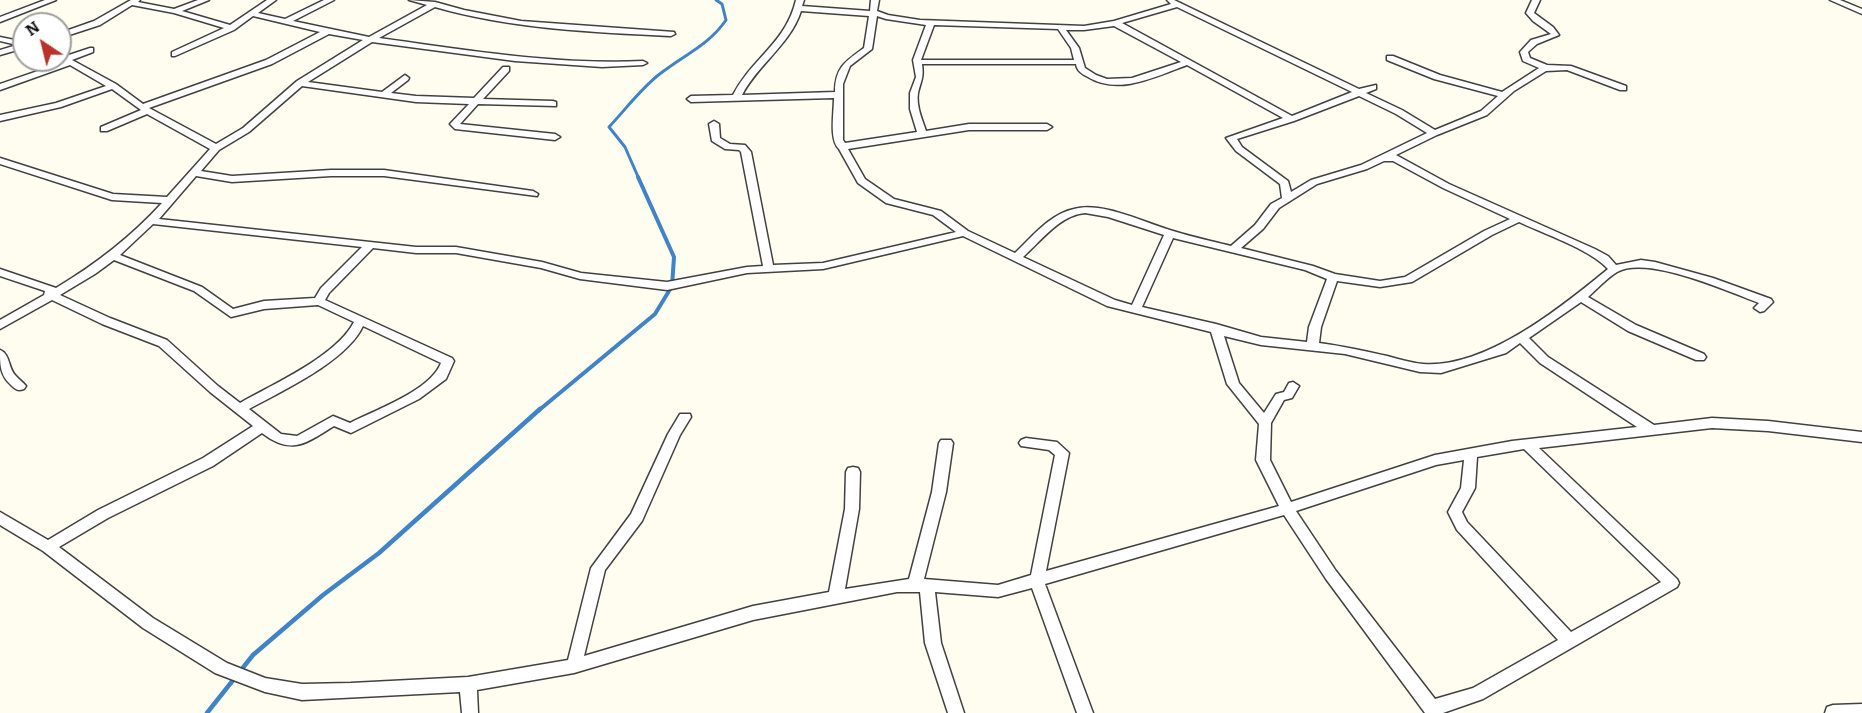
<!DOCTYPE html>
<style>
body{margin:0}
#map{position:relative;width:1862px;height:713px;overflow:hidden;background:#fffdf0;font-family:Bitter,serif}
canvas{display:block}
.north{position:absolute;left:12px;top:12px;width:60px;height:60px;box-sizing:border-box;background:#fff;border:2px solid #9f9f9f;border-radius:50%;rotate:325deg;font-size:16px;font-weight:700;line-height:24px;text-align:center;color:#0e0e0e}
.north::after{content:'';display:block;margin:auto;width:21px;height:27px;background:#bb322a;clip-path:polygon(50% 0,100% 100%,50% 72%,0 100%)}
</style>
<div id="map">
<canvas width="1862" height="713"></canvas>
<div class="north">N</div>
</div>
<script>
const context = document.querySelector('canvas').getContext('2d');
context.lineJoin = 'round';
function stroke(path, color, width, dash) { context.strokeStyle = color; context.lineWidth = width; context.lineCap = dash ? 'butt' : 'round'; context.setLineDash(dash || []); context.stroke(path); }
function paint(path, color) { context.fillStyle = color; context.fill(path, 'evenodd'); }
stroke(new Path2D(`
 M639,179l-14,-32 -16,-20c17,-18 32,-39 52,-54 23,-18 48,-28 65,-53l-4,-16 -6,-4`), '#3f84c9', 3);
stroke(new Path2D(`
 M538,411l117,-97 17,-28 2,-29 -36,-80`), '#3f84c9', 4);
stroke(new Path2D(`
 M207,713l46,-58 70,-60 56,-42 161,-144`), '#3f84c9', 4.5);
const minor = new Path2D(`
 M45,0h11l-56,22v-5z
 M131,0h9l-2,2 36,7 24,-9h11l-27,11 48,14 37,-25h9l-18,13 27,6 39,-19h10l-41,21 76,16 58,-32 -18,-5 26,2 29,8 57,11 153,11 1,2 -4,2c-80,-4 -159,-7 -236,-29l-56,31c88,12 175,27 264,23l4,2 -4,2 -41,2 -87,-6 -143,-19 -64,40 74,10 23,-17 4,3 -1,2 -17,13 25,3 58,2 29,-31h6v4l-26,28 70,2 3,1v4l-78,-2 -18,20 95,10 5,3 -5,3 -100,-11 -5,-5 19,-20 -53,-2 -114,-16 -53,46 -30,18 -18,21 31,5 99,-6h53l149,21 5,3 -1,2 -153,-20h-53l-99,6 -36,-6 -37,43 257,28h40l86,15 39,11 86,9 80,-15 16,-1 -22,-114 -2,-2 -14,-1 -13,-8 -3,-17 5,-3 5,3 1,14 10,6 15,1 6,7 22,113 50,-2 133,-31 -23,-17 -47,-12 -28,-20 -19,-34c-10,-9 -5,-36 -5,-51l-143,4 -4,-3 4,-3 42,-1c19,-37 53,-52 63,-95h8l-2,6 68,5 1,-11h8l-2,11 11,4 32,5 164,6 30,-5 57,-17 -4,-4h7l185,89 17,-4v4l-10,4 36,17 33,20 46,-19 17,-15 -64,-17 -47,-19v-4h6l47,19 62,17 37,-24 -16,-7 -3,-9 11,-12 20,-6 -18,-13 -7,-8 6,-13h8l-6,13 19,14 6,8 -22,9 -9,8 2,6 17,7 24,1 55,20v4h-6l-53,-20 -21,1 -32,20 -27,24 -50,20 -41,20 53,29 146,65 13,7 8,9 25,-5 14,2 58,16 58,21 2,3 -9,9 -4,1 -6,-4 5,-5c-32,-12 -112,-48 -142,-31 -10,6 -20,17 -29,25l48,28 68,29 2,3 -2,3h-8l-68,-29 -47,-29 -52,36 19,19 106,68 58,-7 56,3 94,11v10l-94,-11 -56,-3 -173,20 138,131 2,4 -2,4 -194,112 -40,14h-18l-99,-134 -42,-64 -239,69 48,129h-16l-45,-125 -34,9 -63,-5 6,51 23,70h-16l-23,-70 -5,-51h-23l-144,28 -179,53 -97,17 1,23h-16l-2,-21 -158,8 -37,-8 -50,-19 -72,-45 -100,-77 -43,-26v-13l48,28 50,-30 105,-52 50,-32 -43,-34 -51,-46 -57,-22 -50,-24 -52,29v-9l44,-25 1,-4 -45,-15v-7l56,19c40,-24 75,-51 106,-85l-50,-3 -112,-36v-6l113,36 54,3 43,-48 -63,-35 -40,17h-6v-4l40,-17 -29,-21 -51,18 -61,14v-6l56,-12 50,-17 -36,-21 -70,25v-6l64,-22 -4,-3v-5l6,2 24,-8h3v4l-21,8 44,24 27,20 123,-44 54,-28 -67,-16 -19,14 -59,26h-3v-4l52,-24 -50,-15 -42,-8 -32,20 -40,13v-5l34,-12zM1177,7l175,85 -60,24 -170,-93zM801,11l68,5 -5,32c-18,13 -29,19 -29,44l-93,3c16,-31 48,-50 59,-84zM877,16l9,3 40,6 -13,35 3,17 -6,16v16l7,23 -72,11 -2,-3v-56l7,-18 22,-17zM934,25l124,4 13,19 3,12h-153zM1114,26l67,36 -49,16 -25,1 -11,-4 -11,-7 -6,-20 -13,-18h18zM329,34l34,6 -66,41 -54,47 -27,16 -67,-36 123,-44zM922,64h154c1,7 6,10 12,13 31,19 69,-1 99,-12l96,53 -57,20 10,13 44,33 2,14 -11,6 -16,21 -24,21c-19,-5 -39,-9 -58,-15 -28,-8 -71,-30 -99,-22 -24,5 -42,28 -59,44l-47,-22 -27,-20 -47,-12 -29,-20 -17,-30 121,-19h78l5,-3 -5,-3h-78l-43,7c-4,-12 -10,-25 -8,-38 3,-13 6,-15 4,-29zM1359,96l37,18 31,19 -66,32 -50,15 -20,12 -3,-11 -46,-34 -5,-8 57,-18zM1384,161h9l50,27 67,31 -26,12 -79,46 -25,4 -45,-7 -22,-8 -72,-18 22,-19 16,-21 38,-24 50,-15zM1085,213l23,4 56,18 -32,70 -17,-5 -92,-43c18,-16 37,-42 62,-44zM1519,222c25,12 71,27 89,47 -46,38 -123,100 -185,95 -12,-1 -24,-5 -36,-8 -23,-5 -45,-10 -68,-13l2,-16 16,-46 43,6 32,-5 80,-47zM153,224l209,23 -41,41 -6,10 -51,3 -31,8 -31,-22 -82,-32zM963,236l144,70 104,26 16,52 32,40 -3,36 23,46 -233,65 23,-118 -12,-11 -31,-4 -5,2 -2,3 2,3 28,4 6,5 -24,120 -33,10 -74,-6 22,-87 7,-49 -2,-3h-10l-2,3 -7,49 -23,87 -64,10 14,-80 1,-37 -2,-4 -5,-1 -5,1 -2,4 -1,37 -16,83 -76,14 -169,50 21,-86 37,-49 38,-86 11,-18 -1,-3h-10l-12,20 -37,80 -40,54 -23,92 -100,17 -117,6 -49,1 -37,-6 -38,-15 -74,-45 -94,-71 49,-29 105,-52 49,-33c30,23 44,10 72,-7l17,7 68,-34 27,-20 8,-18 -2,-3 -127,-58 4,-7 44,-45 43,5h40l85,15 39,11 87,11 80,-17 76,-4zM1173,238l132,32 22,9 -18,48 -2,15 -46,-5 -45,-13 -74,-17zM114,260l80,31 37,26 33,-8 54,-4 36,17c-17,34 -81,62 -114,81l-22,-17 -51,-46 -57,-22 -50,-23 35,-21zM363,326l78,37c-11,28 -64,46 -91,60l-17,-7 -36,20 -16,-2 -32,-25c33,-18 98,-48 114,-83zM1224,336l37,9 84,9 75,18 21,1 65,-20 14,-10 20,20 97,64 -125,14 -77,14 -144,47 -21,-42 1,-37 13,-23 8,-2 7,-12 -6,-4 -4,1 -5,9 -8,2 -12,19 -25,-30zM1524,449l137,133 -90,50 -104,-110 -5,-10 13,-24 2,-31zM1464,460l-3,28 -13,24 9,18 101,110 -85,48 -38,11 -99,-128 -40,-60 140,-46z
 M1830,0h10l22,9v5z
 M0,37l24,5v6l-24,7v-5l17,-5 -17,-4z
 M0,350c10,4 8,17 15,25 3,4 8,7 11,11l-2,3c-6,2 -8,1 -13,-4 -11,-10 -11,-20 -11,-35z
 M1862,704v9h-37l2,-6 6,-2z`);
stroke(minor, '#414141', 3);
paint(minor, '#fff');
</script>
